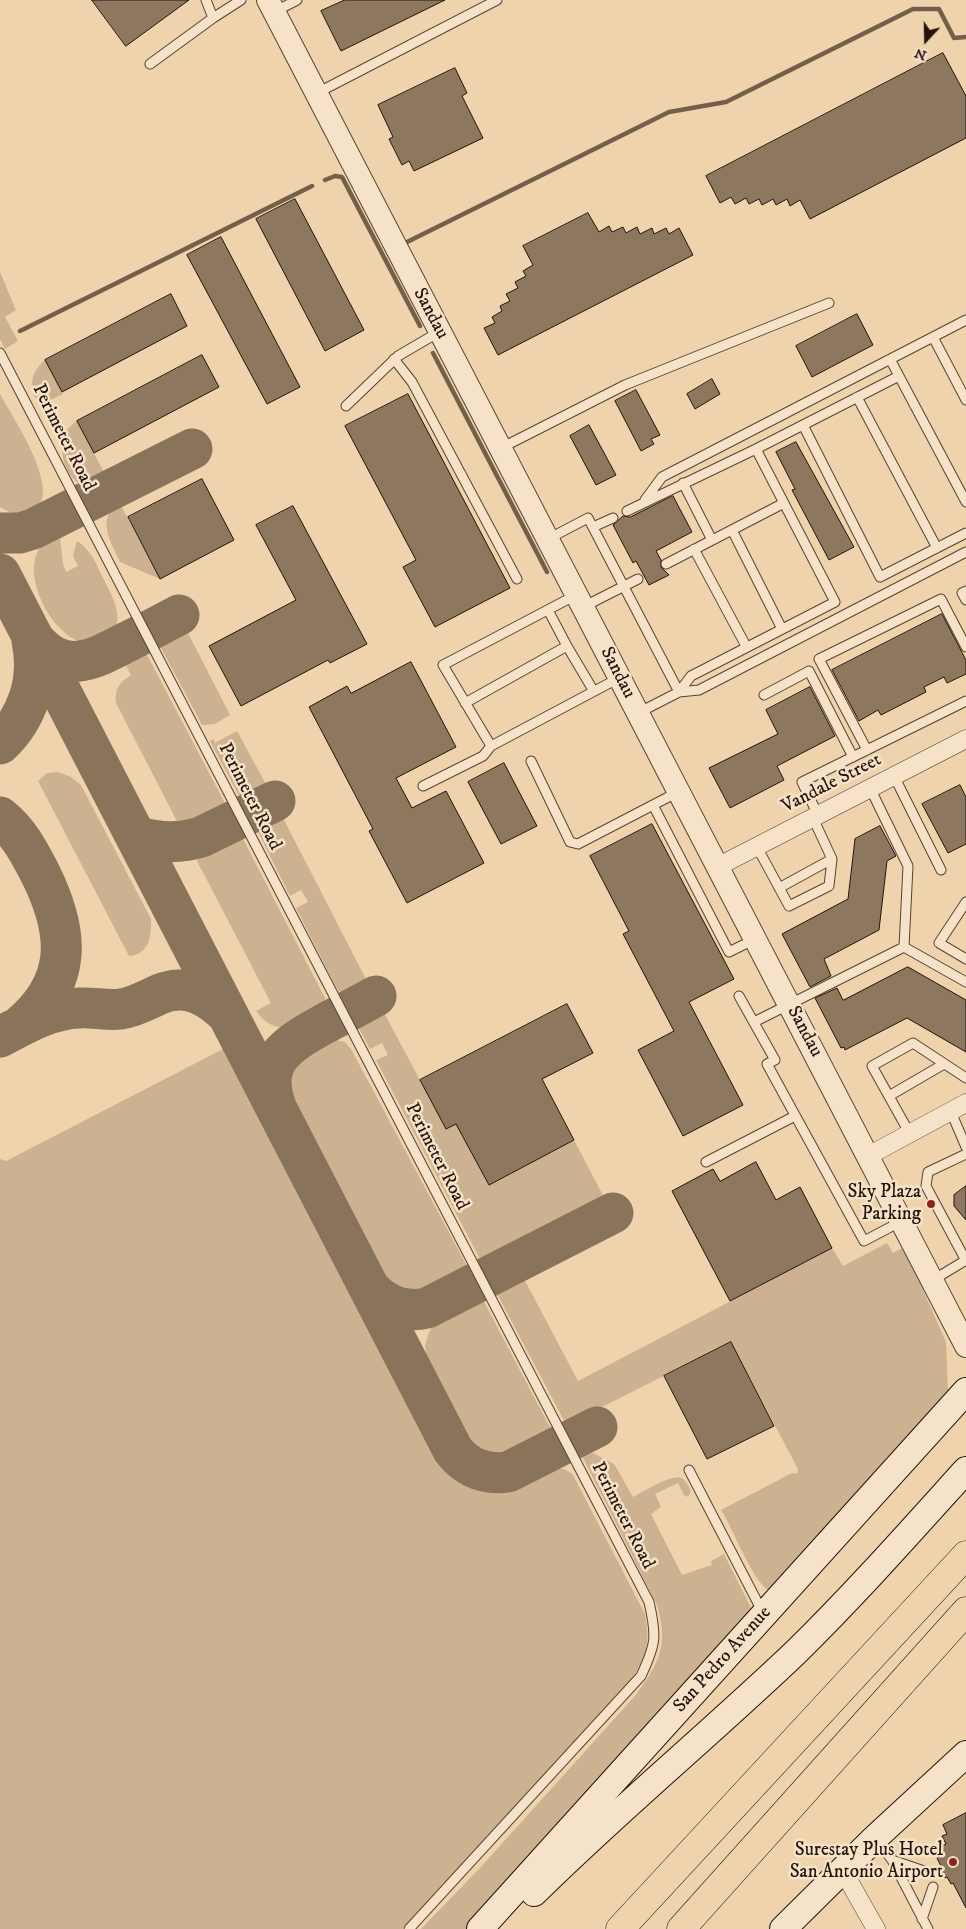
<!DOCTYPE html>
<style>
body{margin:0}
#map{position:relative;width:966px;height:1929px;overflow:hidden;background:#efd3ac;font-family:"IM FELL DW Pica",serif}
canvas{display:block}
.north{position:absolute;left:901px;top:15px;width:50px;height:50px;-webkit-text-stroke:4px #f5e2c9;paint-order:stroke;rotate:201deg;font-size:14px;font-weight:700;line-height:20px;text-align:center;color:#23130a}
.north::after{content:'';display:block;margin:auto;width:18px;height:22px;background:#23130a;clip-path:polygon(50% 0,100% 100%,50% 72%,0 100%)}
</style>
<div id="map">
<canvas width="966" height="1929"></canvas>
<div class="north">N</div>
</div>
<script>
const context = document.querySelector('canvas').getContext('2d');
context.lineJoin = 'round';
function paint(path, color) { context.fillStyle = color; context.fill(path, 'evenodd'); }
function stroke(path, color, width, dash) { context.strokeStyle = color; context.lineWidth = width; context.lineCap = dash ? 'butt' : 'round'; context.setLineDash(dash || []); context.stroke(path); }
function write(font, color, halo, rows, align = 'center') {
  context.font = font + ' "IM FELL DW Pica",serif'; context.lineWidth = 5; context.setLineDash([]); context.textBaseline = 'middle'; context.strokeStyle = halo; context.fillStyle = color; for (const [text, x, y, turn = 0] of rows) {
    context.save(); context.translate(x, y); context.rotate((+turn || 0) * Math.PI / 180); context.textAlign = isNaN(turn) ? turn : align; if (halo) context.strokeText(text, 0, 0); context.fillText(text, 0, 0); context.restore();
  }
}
paint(new Path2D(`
 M0,272l16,38 -11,7 13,24 -13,8 -5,-10z
 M45,360l18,34c-11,6 -17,9 -28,3 -6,-16 -2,-26 10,-37z
 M0,394c12,23 65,99 33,118 -10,6 -24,1 -33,-5z
 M77,421l29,55 -26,8c-20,-12 -26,-50 -3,-63z
 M119,502l41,77 -40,-17c-10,-22 -24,-43 -1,-60z
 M60,536l3,28 3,8 12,-6 -5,-10 4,-15c14,9 19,22 26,37 11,21 29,52 -6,64 -42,14 -96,-94 -37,-106z
 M186,629l44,86 -15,9 -13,1 -43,-81 17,-12z
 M144,649l85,162 -37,18 -12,-2 -64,-124c-2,-14 4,-21 15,-28l-9,-16z
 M237,731l30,55 -2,6 -22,11 -33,-62 3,-2 2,4z
 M58,772l13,5 10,8 70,134c0,15 0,35 -22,37l-91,-175 9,-8z
 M276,813l6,3 88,171 -18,9 -11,-2 -6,-9 -39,-77 12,-6 -7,-12 -11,6 -36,-72z
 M239,831l89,173 -2,7c-26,12 -48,30 -70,0l15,-8 -74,-142 9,-13z
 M382,1009l64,120 10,-5 33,61 85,-45 33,63 -114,60 -9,-1 -4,-3 -104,-199 12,-5 -6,-12 -12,6 -14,-26z
 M332,1039l13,3 6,7 117,219 1,5 -3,4c-30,14 -56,35 -83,5l-93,-180c-10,-34 9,-56 42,-63z
 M229,1046l211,409c17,21 41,38 70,33 21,-4 44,-32 63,-13l72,139c5,28 3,39 -12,63l-231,252h-402v-770l6,2z
 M887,1243l6,10 11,-6 42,95 2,50 -176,200c-17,-4 -40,-66 -51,-82l71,-37 5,1 1,-5 -67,-127 -141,71 -22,15 -73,-138 27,-15 56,106 254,-133 11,18z
 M481,1296l73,139 -39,20 -14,5 -21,-5 -11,-8 -5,-8 -36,-69 -3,-25 5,-15 14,-15z
 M593,1453l21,11 19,33c10,-5 39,-24 49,-19 4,3 7,9 9,13l-3,6 -4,-2 -6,-12 -23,11 6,13 -10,7 31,61 30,-10 -1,-4 13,-7 29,58 -281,317h-51l58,-60 155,-172c25,-33 35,-51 23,-92l-76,-151z`), '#ccb290');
stroke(new Path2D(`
 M325,180l10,-4 7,1 78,149
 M401,245l268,-133 57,-10 187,-93h26l15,29 12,-1
 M20,331l292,-145
 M433,353l114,219`), '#745f4a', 4.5);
stroke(new Path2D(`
 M0,533h20l13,-4 159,-80
 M0,574l453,876c14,18 32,25 55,22l89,-45
 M32,637c31,39 59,24 95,5 18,-9 35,-18 52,-27
 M0,744c28,-27 40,-64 32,-103
 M0,817c19,15 29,35 40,56 29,58 34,109 -21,154
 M136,836c22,7 43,8 65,1l74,-36
 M0,1037c25,-13 50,-28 79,-29 14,-1 28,3 42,1 14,-2 26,-9 39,-15 27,-11 49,2 68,21
 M276,1107c-17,-47 12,-63 48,-83 17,-9 34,-18 52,-28
 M370,1289c16,17 35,24 57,19l186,-95`), '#89735b', 41);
const building = new Path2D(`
 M92,0h97l-63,46z
 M345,0h100l-104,51 -20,-40z
 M943,53l23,43v42l-156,81 -10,-19 -10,6 -3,-7 -11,6 -3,-6 -11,6 -3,-6 -10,5 -3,-6 -11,6 -4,-7 -11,6 -14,-27z
 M455,68l12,25 -5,3 21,42 -69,33 -5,-10 -7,4 -13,-26 4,-2 -15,-32z
 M295,199l69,131 -39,21 -69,-132z
 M588,213l11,19 10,-6 3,6 11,-5 3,6 11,-6 3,7 12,-6 2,6 12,-6 3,6 10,-6 14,27 -195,100 -14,-27 11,-5 -3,-6 10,-6 -2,-5 10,-5 -4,-7 12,-6 -3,-6 11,-6 -3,-5 10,-6 -10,-19z
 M221,237l79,150 -33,17 -80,-149z
 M171,294l16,32 -125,66 -17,-32z
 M857,314l16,31 -61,32 -16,-31z
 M202,355l17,32 -125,66 -17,-32z
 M712,379l8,15 -25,15 -8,-15z
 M636,390l24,45 -9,4 3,5 -13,7 -26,-50z
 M408,394l102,194 -75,39 -32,-60 13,-7 -71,-134z
 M589,425l27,50 -20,10 -26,-49z
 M796,442l58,105 -25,13 -37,-70 3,-1 -19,-37z
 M202,479l32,61 -74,39 -32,-62z
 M673,496l19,36 -36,19 5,9v7l8,8 -20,10 -13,-24 -3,2 -20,-38 10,-9 7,1z
 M293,506l74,138 -37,19 -2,-3 -87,46 -32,-60 87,-46 -40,-75z
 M942,614l24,46v14l-19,9 -3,-6 -20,10 2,5 -45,23 -3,-5 -19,11 -27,-51z
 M411,662l45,85 -60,31 16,30 34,-17 38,72 -77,40 -38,-72 4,-2 -64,-122 38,-21 4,7z
 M810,687l25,49 -58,30 7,14 -54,28 -21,-40 69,-34 -12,-24z
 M504,763l33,63 -36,18 -33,-62z
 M960,785l6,12v47l-18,9 -26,-49z
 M652,824l82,155 -45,23 54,103 -60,31 -45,-86 36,-19 -51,-97 6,-3 -39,-75z
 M880,826l16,30 -9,5 -8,69 -55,29 7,17 -21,11 -28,-53 66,-35 7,-60z
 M908,967l58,33v52l-59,-34 -62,32 -1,-3 -3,1 -26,-50 22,-10 6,12z
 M567,1004l26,49 -51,26 32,61 -85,45 -33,-61 -10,5 -26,-49z
 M756,1162l20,38 24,-13 32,61 -102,53 -58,-110 41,-22 7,12z
 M966,1186v34l-12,-14v-11z
 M731,1342l43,84 -67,33 -43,-83z
 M966,1813v95l-13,-25 -2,1 -4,-7 -2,1 -6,-11 2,-1 -4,-8 3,-1 -4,-8 10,-5 -4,-8 5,-2 -4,-9z`);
paint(building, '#8d775e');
stroke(building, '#23130a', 1);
const service = new Path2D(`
 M206,0l7,18 28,-18
 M274,12l23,-12
 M150,64l63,-46
 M317,93l180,-93
 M933,337l33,63
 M0,353l649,1249c8,35 7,42 -8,74l-232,253
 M394,359l18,23 105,197
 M890,359l9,17
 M857,397l80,151
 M346,406l52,-50 41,-24
 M803,425l77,152 86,-44
 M501,448l124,-63 204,-82
 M756,449l143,-73 67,126
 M683,483l29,57
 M645,500l17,-23 304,-157
 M627,511l129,-62 79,153 -144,74 -12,16
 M593,527l20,-9
 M732,530l50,99
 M548,539l40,-21 91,174
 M694,549l52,97
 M666,564l118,-61
 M966,591l-4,2 4,7
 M576,595l-133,70 48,81 128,-68
 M583,607l55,-28
 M548,610l19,36
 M764,695l45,-24 44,86
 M465,703l102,-57 26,44
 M638,713l41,-21 20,-2 267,-138
 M867,750l-48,-91 122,-60 25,48
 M531,761l39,81 8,2 100,-52
 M894,776l47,94
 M423,786l60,-30 8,-10
 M870,788l38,78 -4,81
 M653,805l76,147 26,-13
 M818,815l-16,-33 164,-81
 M757,847l32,59 40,-20 3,-27 -19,-41
 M779,888l53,-29
 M966,902l-27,41 27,16
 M739,996l36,64 -8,4 97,177 38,-20
 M754,1022l150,-75 62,35
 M889,1096l55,-32
 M951,1112l15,35
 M910,1134l-38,-68 41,-23 53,35
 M966,1154l-38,18 -2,14 40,75
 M706,1162l89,-46
 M933,1280l33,-20
 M689,1470l73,141
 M877,1840l15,20 36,69
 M892,1860l32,11
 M922,1919l11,-32`);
const minor = new Path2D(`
 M717,867l249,-128
 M868,1156l98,-53
 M842,1869l34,60`);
const tertiary = new Path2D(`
 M268,0l698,1346`);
const secondary = new Path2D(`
 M534,1893c85,-84 176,-159 262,-241 59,-58 114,-120 170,-182
 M480,1929l486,-538
 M783,1929l92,-91 91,-84`);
const motorway = new Path2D(`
 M620,1929l346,-374
 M681,1929l285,-318`);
stroke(service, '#564332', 11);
stroke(minor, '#564332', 19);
stroke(tertiary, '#564332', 24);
stroke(secondary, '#23130a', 28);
stroke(motorway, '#23130a', 29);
stroke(service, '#f5e2c9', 9);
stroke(minor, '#f5e2c9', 18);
stroke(tertiary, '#f5e2c9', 22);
stroke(secondary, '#f5e2c9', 26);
stroke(motorway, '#efd3ac', 28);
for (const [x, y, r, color] of [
 [931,1204,5,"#8f2418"],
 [953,1862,5,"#8f2418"]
]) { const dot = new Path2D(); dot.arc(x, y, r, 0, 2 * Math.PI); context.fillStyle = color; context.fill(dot); stroke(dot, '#f5e2c9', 2); }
write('19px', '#23130a', '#f5e2c9', [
 ["Sandau",430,314,62],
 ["Perimeter Road",63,438,63],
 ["Sandau",617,673,63],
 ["Vandale Street",832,784,-27],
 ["Perimeter Road",249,797,63],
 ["Sandau",804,1032,62],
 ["Perimeter Road",436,1157,63],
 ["Perimeter Road",622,1516,63],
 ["San Pedro Avenue",723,1660,-48]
]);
write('19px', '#23130a', '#f5e2c9', [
 ["Sky Plaza",921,1193],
 ["Parking",921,1215],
 ["Surestay Plus Hotel",943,1851],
 ["San Antonio Airport",943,1873]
], 'right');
</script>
